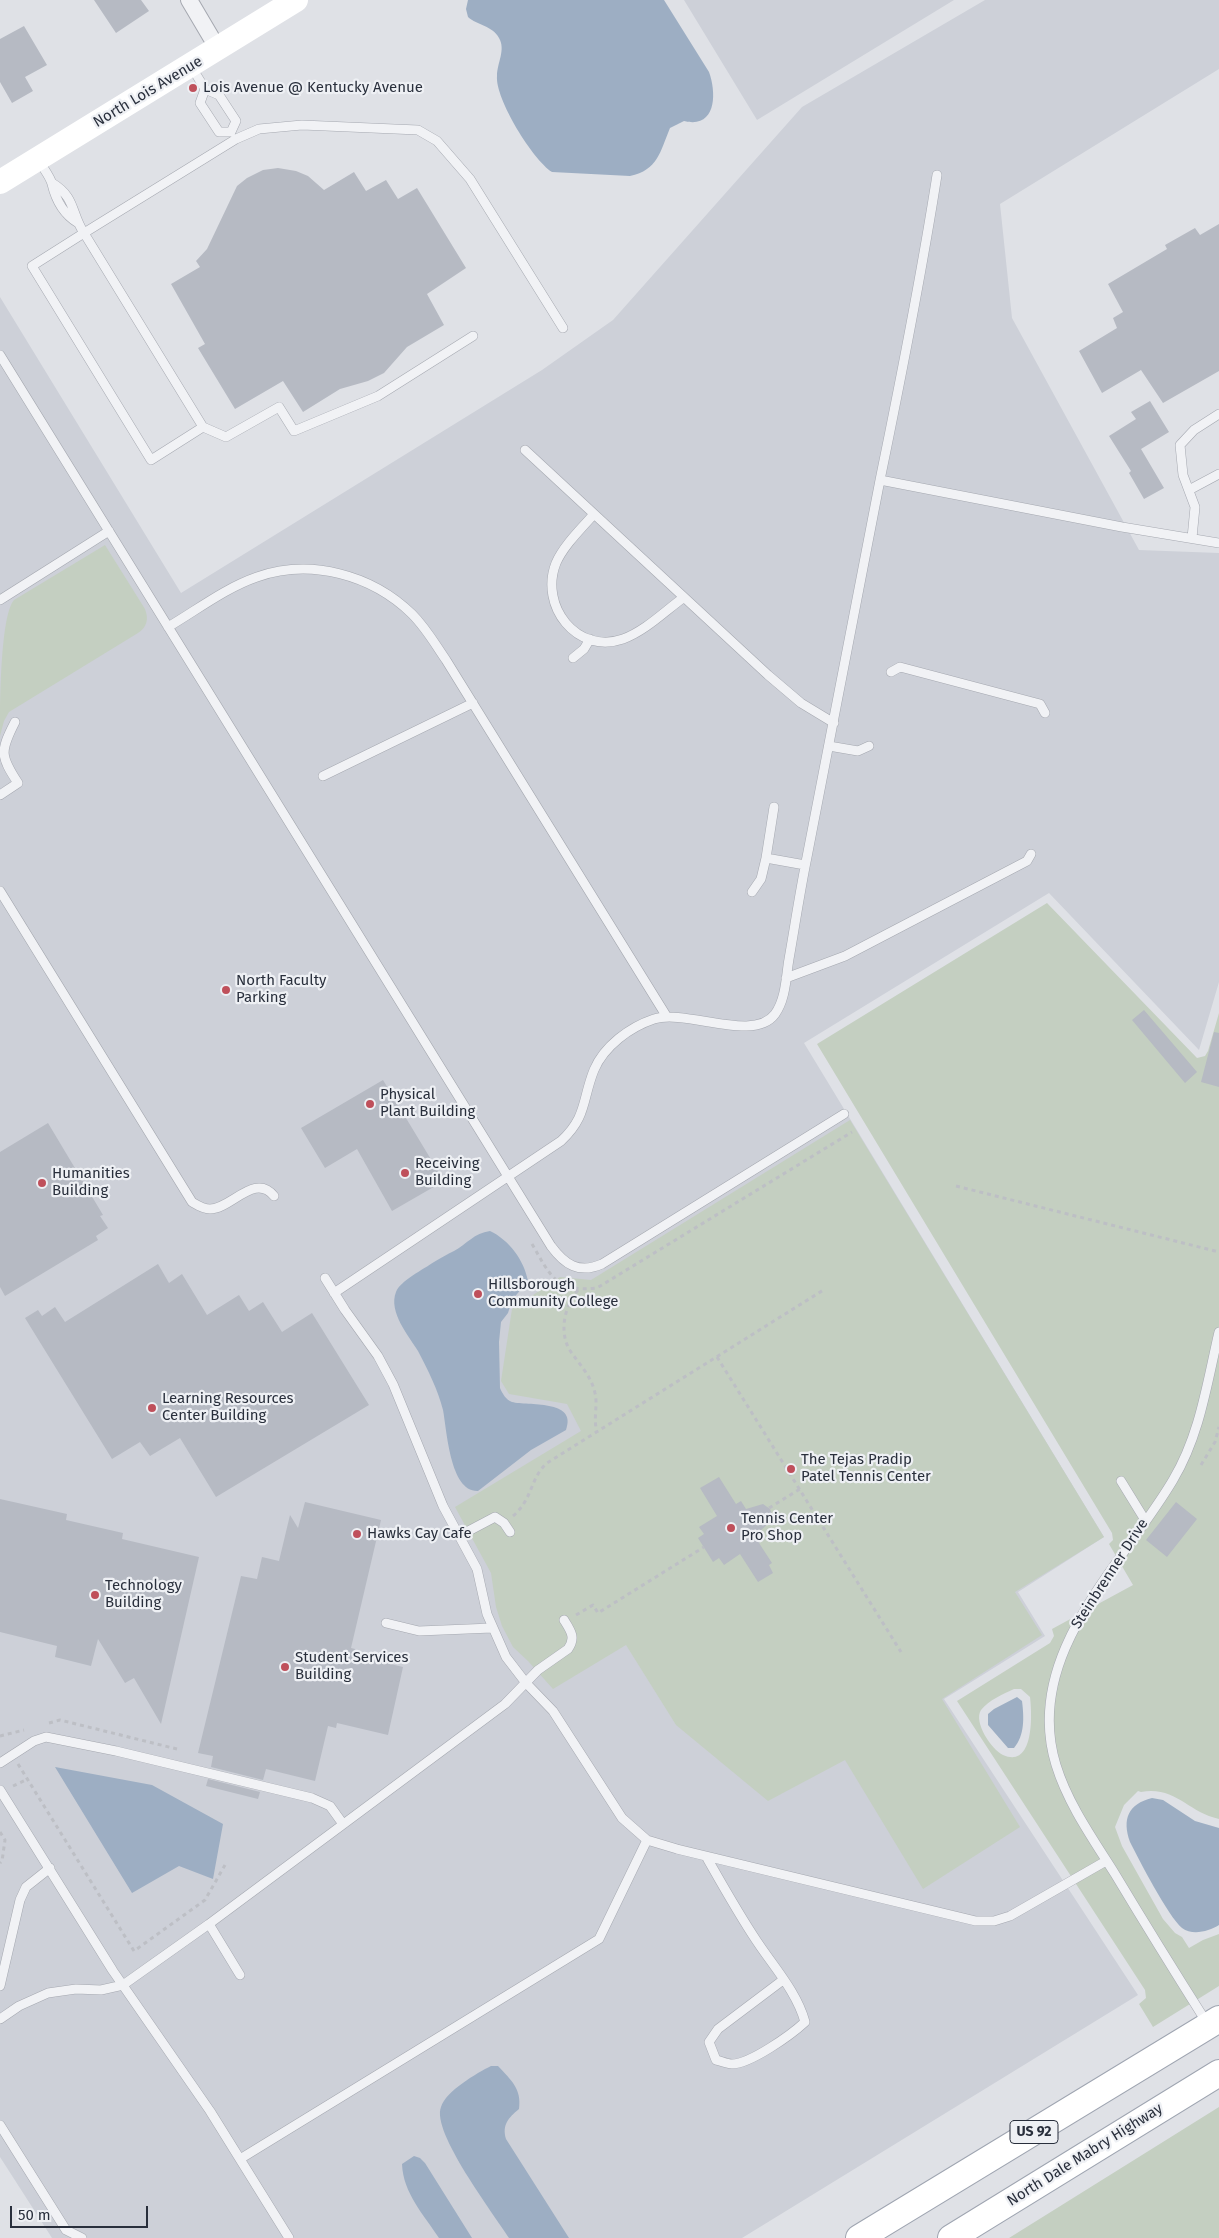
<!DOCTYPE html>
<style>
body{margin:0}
#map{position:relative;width:1219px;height:2238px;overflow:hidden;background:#dfe1e6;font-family:"Fira Sans",sans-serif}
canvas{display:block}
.scale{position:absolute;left:10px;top:2206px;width:138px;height:22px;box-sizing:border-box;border:2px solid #292f3c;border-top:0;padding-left:6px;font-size:15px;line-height:18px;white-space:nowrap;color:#292f3c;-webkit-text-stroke:4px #eef0f4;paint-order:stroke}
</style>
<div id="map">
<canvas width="1219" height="2238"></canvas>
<div class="scale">50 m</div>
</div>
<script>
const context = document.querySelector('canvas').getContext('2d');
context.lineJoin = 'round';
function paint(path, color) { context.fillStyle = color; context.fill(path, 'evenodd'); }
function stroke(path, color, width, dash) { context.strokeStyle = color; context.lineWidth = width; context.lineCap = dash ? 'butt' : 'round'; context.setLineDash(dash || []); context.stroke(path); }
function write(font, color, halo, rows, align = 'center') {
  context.font = font + ' "Fira Sans",sans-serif'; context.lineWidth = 4.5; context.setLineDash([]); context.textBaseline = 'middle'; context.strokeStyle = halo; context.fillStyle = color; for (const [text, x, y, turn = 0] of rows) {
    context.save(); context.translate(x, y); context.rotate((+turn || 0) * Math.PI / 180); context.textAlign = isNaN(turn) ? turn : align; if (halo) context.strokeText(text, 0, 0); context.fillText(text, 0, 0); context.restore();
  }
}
paint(new Path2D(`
 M684,0h270l-197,120z
 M985,0h234v69l-219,135 12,114 127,232 80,3v429l-20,68 -150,-157 -245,150 300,494 -86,55 27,44 -101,63 194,296 -396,243h-690l-52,-81v-1860l181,296 361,-223 71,-50 189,-213z`), '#cdd0d8');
paint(new Path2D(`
 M105,545l40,64c4,10 2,18 -7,24l-129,79 -5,9 -4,15c0,-27 0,-120 14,-136z
 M1047,903l150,155 8,-2 3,-5 11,-38v806c-32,-7 -43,-33 -78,-27l-3,-1 -14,14 -9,22 7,19 41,73 12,14 7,4 7,11 14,-8 16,-6v52l-66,41 -14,-23 7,-6 -1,-8 -188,-289 93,-58 4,-7 -2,-7 81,-44 -24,-41 4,-4 -1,-7 -295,-489zM1014,1689h7l9,8c2,15 5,72 -27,58 -11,-5 -30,-33 -22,-45 8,-10 22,-16 33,-21z
 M850,1120l254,417 -89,55 27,43 -100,64 78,128 -97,62 -78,-129 -77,41 -92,-76 -50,-80 -73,44 -25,-28 -15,-14 -11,-21 -6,-19 -5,-34 -36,-66 126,-76 -14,-27 -58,-10 -8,-13 11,-72 48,-32 31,3z
 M1219,2107v131h-210z`), '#c4cfc1');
paint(new Path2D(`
 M468,0h196l45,72c8,22 7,57 -25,49l-14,7c-10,24 -12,42 -40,48l-78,-4c-19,-12 -57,-73 -55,-96 0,-13 9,-26 2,-38 -6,-12 -22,-13 -31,-21l-2,-8z
 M490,1231c19,9 34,29 38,50l-16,19 -4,13 -7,9 -2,20 1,46c2,5 6,12 12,14 15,4 66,-3 54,28l-35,20 -53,41c-28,1 -31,-60 -35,-81 -5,-20 -15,-40 -25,-59 -9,-15 -30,-39 -22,-59 4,-11 28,-23 38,-30 7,-4 13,-8 20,-11 13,-7 20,-18 36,-20z
 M1017,1697l5,4c2,16 3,34 -8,47h-6l-20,-23v-11l6,-5z
 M55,1767l97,18 71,39 -10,55 -34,-13 -47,27z
 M1152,1798l11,2 32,21 24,7v97c-10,6 -26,11 -37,3 -14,-12 -43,-68 -52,-86 -8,-23 -2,-38 22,-44z
 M491,2066h7c13,14 24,23 21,43 -11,9 -17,16 -13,30l63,99h-60c-15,-24 -78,-106 -68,-131 5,-16 36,-34 50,-41z
 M414,2156l6,2 5,5 47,75h-33c-15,-23 -36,-45 -37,-74z`), '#9daec3');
paint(new Path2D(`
 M94,0h47l8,11 -33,22z
 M24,26l23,39 -22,12 8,14 -21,12 -12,-21v-43z
 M278,168l18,3 12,5 16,14 30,-18 12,19 20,-11 12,19 19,-11 49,80 -39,26 17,31 -37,22 -23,26 -16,8 -28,8 -37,23 -20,-31 -48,28 -37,-61 7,-4 -34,-60 29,-17 -4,-6 11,-12 30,-63 10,-8 16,-8z
 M1219,224v147l-56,32 -22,-33 -39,23 -23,-42 38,-23 -4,-10 10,-6 -15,-28 59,-35 -2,-4 30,-17 5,7z
 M1150,401l19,31 -28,17 23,39 -20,11 -15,-26 2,-2 -22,-35 27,-17 -5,-7z
 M1144,1010l53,62 -12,11 -53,-63z
 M1214,1032l5,1v54l-18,-5z
 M383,1080l61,101 -52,30 -35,-62 -32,19 -24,-40z
 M48,1123l55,92 -3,1 8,12 -12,8 2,4 -93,56 -5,-9v-135z
 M158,1264l11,19 13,-9 25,41 32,-20 10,16 14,-9 19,30 30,-19 57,92 -153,92 -36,-59 -30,18 -10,-14 -28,17 -87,-141 13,-8 4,6 13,-9 10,15z
 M719,1477l17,27 5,-3 5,8 17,-5 7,5 2,5 -2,8 -10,9 5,8 -6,4 13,20 -3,2 4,8 -15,9 -18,-28 -16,11 -5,-7 -6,4 -15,-24 6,-4 -5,-7 18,-11 -17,-28z
 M0,1499l67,15 -1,6 57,13 -1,6 77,18 -38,167 -27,-46 -9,5 -27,-44 -7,27 -36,-9 2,-11 -57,-14z
 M305,1502l76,18 -30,128 4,1 -2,6 50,12 -15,68 -51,-12 -1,5 -8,-2 -13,55 -49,-12 -3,11 -52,-13 2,-11 -15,-3 43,-177 16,3 5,-22 17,4 11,-46 8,13z
 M1176,1502l21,17 -30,38 -21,-17z
 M208,1779l52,13 -2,7 -52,-13z`), '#b6bac3');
const lane = new Path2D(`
 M191,66l14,23 14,6 17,26 -5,11
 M205,89l-5,14 19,29h12
 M38,159c4,8 12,17 14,25 4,17 11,30 26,39
 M52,183c24,14 19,31 32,50l-52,33 119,194 52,-33 -119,-194 152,-94 23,-10 43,-4 116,5 19,11 33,38 93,149
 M0,355l551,891c14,19 28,28 51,18l242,-150
 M203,427l23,10 53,-30 15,24 84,-35 95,-60
 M525,450l243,225 33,28 33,20
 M880,480l242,47 97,16
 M1189,490l30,-16
 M594,514c-13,15 -30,31 -38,49 -17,43 21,92 67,76 22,-8 42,-28 60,-41
 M1192,538l3,-31 -12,-32 -3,-30 14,-15 25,-16
 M0,600l109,-69
 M168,627c29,-17 57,-39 89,-50 54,-19 115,-2 155,37 14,14 23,30 34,46l221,357
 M573,658l11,-9 6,-10
 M891,672l9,-5 140,37 5,9
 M829,746l29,5 11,-5
 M323,776l150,-73
 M0,795l18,-12c-18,-27 -18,-32 -3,-61
 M766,858l8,-51
 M0,891l192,311c5,3 11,7 18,7 21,0 45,-37 64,-13
 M752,892l9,-13 5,-21 39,7
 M786,978l59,-22 182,-95 4,-7
 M325,1278l20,32 33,46 15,28 50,122 34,63 10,45 19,43 20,26 27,28 69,107 25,22 30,9 299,72h18l16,-5 96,-55
 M334,1293l227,-152c26,-24 21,-41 33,-71 10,-24 36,-43 60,-51 33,-10 100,24 121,-5 11,-15 11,-38 14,-55 6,-34 11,-68 18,-102 25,-126 48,-252 73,-377 21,-102 41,-203 57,-305
 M1121,1481l24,39
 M459,1536l36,-19 9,6 6,9
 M386,1623l33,8 73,-3
 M0,1763l34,-22 12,-4 70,14 196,47 18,8 13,18
 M0,1790l113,181 97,140 79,127
 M707,1858c16,28 31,55 49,82 17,26 41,52 49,82 -14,13 -55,42 -73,42 -5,0 -11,-3 -16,-4l-7,-18 9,-13 65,-49
 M209,1924l31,51
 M0,1986l20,-86 6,-13 24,-19
 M0,2019l19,-13 29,-13 28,-4 25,1 22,-5 86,-61 296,-220 33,-34 30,-21c8,-11 3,-18 -4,-29
 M1207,2023c-31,-49 -62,-99 -92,-149 -22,-35 -47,-70 -59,-109 -34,-110 67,-200 117,-285 27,-45 34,-97 46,-148
 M0,2125l66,105 16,8
 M240,2159l359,-220 48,-99`);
const street = new Path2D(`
 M189,0l29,49`);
const primary = new Path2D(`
 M859,2238l360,-219
 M951,2238l268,-165`);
stroke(lane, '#a5a8b0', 10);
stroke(street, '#a5a8b0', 18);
stroke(primary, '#9fa5b1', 28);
stroke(new Path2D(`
 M956,1186l263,66
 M532,1244c18,31 24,49 65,44l255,-156
 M578,1290c-13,15 -19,40 -9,59 9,14 22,26 26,44 3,12 -2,26 2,39
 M717,1357l184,295
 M1201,1465l14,-23 4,-15
 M769,1508l31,-19
 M513,1516c20,-17 17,-38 34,-53l278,-174
 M576,1615l17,-10 5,8 106,-66
 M49,1723l11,-3 117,29
 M0,1736l24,-6
 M18,1764l116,187 71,-51 20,-35
 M13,1786l15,-7
 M0,1832l5,8 -3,21 -2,2`), '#bdbfc5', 3, [4, 4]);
stroke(lane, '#f1f2f5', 9);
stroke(street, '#f1f2f5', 16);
stroke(new Path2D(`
 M0,182l296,-182`), '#fff', 24);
stroke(primary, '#fff', 26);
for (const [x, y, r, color] of [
 [193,88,5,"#bf505b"],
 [226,990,5,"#bf505b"],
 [370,1104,5,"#bf505b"],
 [405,1173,5,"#bf505b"],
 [42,1183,5,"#bf505b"],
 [478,1294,5,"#bf505b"],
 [152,1408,5,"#bf505b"],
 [791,1469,5,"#bf505b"],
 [731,1528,5,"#bf505b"],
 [357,1534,5,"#bf505b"],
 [95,1595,5,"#bf505b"],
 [285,1667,5,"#bf505b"]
]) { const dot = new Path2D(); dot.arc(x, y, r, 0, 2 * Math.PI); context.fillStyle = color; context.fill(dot); stroke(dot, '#eef0f4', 2); }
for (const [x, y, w] of [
 [1034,2132,48]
]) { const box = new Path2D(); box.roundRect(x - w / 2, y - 11.5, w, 23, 4); context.fillStyle = '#eef0f4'; context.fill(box); stroke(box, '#292f3c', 1); }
write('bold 14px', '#292f3c', null, [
 ["US 92",1034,2132]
]);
write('15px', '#292f3c', '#eef0f4', [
 ["Lois Avenue @ Kentucky Avenue",203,88],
 ["North Faculty",236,981],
 ["Parking",236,998],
 ["Physical",380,1095],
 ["Plant Building",380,1112],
 ["Receiving",415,1164],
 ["Building",415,1181],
 ["Humanities",52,1174],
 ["Building",52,1191],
 ["Hillsborough",488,1285],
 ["Community College",488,1302],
 ["Learning Resources",162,1399],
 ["Center Building",162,1416],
 ["The Tejas Pradip",801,1460],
 ["Patel Tennis Center",801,1477],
 ["Tennis Center",741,1519],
 ["Pro Shop",741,1536],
 ["Hawks Cay Cafe",367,1534],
 ["Technology",105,1586],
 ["Building",105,1603],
 ["Student Services",295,1658],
 ["Building",295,1675]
], 'left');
write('15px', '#292f3c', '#eef0f4', [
 ["North Lois Avenue",148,92,-31],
 ["Steinbrenner Drive",1110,1574,-57],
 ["North Dale Mabry Highway",1085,2155,-32]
]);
</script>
